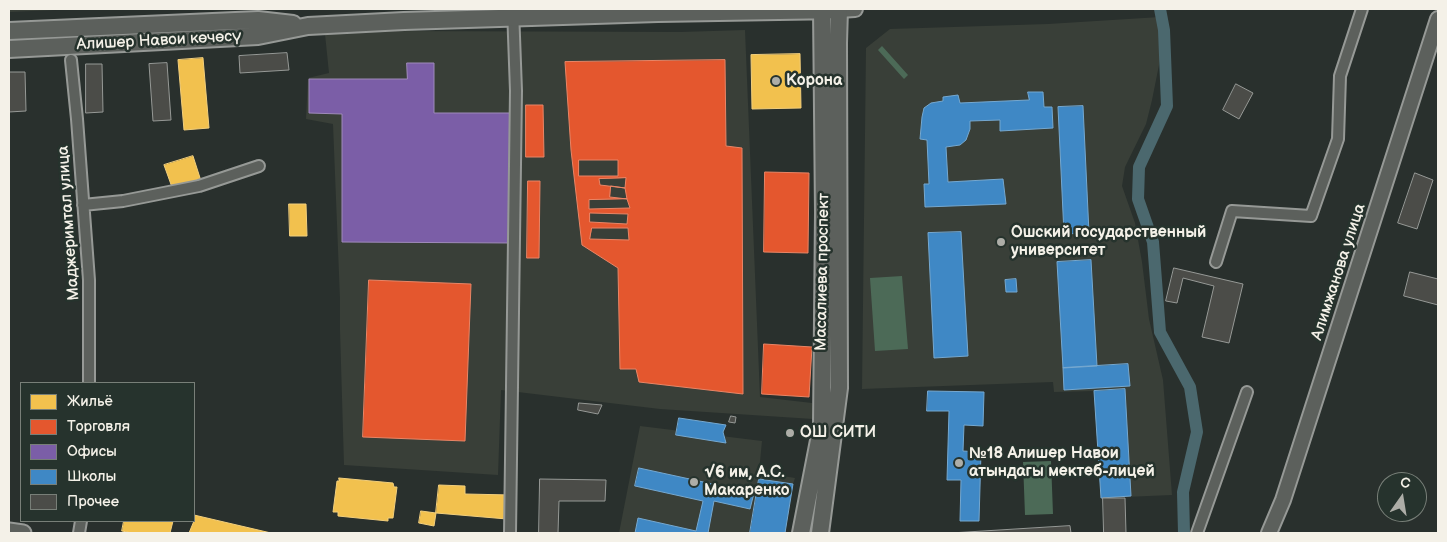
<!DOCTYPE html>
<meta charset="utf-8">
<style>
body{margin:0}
#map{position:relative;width:1447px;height:542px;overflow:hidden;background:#29302d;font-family:"Balsamiq Sans",sans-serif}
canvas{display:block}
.frame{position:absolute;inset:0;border:10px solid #f4f1e8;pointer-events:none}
.legend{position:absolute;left:20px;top:382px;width:175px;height:140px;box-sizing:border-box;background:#26332d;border:1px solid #787f78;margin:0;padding:6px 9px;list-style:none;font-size:15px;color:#f4f1e8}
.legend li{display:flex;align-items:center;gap:10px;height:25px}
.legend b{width:25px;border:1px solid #787f78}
.north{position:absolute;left:1377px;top:472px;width:50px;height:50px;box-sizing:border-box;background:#26332d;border:1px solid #787f78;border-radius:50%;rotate:13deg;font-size:14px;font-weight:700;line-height:20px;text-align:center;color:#f4f1e8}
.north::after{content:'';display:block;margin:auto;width:18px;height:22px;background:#adada7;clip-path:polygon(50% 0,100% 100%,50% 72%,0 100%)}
</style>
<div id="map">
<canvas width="1447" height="542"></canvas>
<div class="frame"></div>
<ul class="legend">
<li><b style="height:14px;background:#f2c14e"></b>Жильё</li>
<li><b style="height:14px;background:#e4572e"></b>Торговля</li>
<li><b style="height:14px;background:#7b5ea7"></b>Офисы</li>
<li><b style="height:14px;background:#3f88c5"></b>Школы</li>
<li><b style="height:14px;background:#4b4c48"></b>Прочее</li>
</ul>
<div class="north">С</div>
</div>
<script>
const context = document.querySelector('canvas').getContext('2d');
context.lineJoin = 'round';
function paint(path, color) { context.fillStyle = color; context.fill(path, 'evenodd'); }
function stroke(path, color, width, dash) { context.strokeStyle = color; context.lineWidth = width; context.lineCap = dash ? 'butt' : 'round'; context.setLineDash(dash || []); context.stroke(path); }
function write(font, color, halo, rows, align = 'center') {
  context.font = font + ' "Balsamiq Sans",sans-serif'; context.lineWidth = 5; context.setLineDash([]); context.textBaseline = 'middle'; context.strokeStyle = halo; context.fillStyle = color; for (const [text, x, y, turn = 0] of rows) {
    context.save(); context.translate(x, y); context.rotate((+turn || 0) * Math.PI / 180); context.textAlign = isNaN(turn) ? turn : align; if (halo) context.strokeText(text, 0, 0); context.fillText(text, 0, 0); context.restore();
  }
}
paint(new Path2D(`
 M9,9h70l-70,3z
 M1160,17l3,28 -11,55 -6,24 -21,43 -3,19 13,37 7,39 7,57 14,61 9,115 -71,3 -7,-107 -40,1 -1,-10 -191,7 4,-341 24,-19 158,-5z
 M745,30l15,367 52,6 1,16 -153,-10 -159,-19 -3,85 -154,-10 -4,-135v-31l-7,-175 -27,-5 2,-41 21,-5 -4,-39 69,-3 286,1z
 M640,426l122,15 -3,31 36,6 -2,6 -34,-5 -9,54h-131z`), '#393f38');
paint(new Path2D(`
 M882,46l26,29 -4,4 -26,-29z
 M902,276l6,73 -33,2 -5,-73z
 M1051,461l2,53 -28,1 -2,-53z`), '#4c6a57');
const homes = new Path2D(`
 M800,54l1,54 -49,1 -1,-54z
 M203,58l6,70 -25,2 -6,-70z
 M193,156l8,25 -28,9 -9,-25z
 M289,204h17l1,32h-17z
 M339,478l54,5 1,4h3l-4,31h-5v3l-50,-5v-4h-5l4,-31h2z
 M439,485l26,1v8l46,1 -4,24 -71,-6z
 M421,511l15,2 -2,13 -15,-3z
 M194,515l77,18h-82l5,-12z
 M124,521h49l-3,12h-38l-10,-2z`);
paint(homes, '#f2c14e');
stroke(homes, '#f3cf7c', 1);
const shops = new Path2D(`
 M725,60l1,86 16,2 1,246 -104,-12 -3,-13h-16l-2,-101 -36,-23 -11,-95 -6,-88z
 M526,105h17l1,52h-18z
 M579,160h39v16h-39z
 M765,172l44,1 -1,80 -44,-1z
 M626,178l-1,10 -25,-3 -1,-6z
 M528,181h12l-1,77h-12z
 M611,186l14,2 2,11 -17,-2z
 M627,199l3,9 -41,1v-9z
 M590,213l38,1 -1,10 -37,-2z
 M592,228h36l1,12 -39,-1z
 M369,280l102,4 -6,157 -102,-4z
 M764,344l48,3 -3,50 -47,-3z`);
paint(shops, '#e4572e');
stroke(shops, '#e98566', 1);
const offices = new Path2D(`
 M407,63h27v50h79v130l-171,-1v-128l-33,-1v-34h98z`);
paint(offices, '#7b5ea7');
stroke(offices, '#9f8aba', 1);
const schools = new Path2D(`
 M1028,92h15l1,15h8l1,21 -53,3v-11l-30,1v8l-4,11 -6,5 -14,2 2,35 55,-3 3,25 -81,3 -1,-23h5l-2,-44 -7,-1 2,-22 2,-9 7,-5 12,-2v-4l15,-2 2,8 69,-3z
 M1083,106l6,127 -25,1 -6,-127z
 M961,232l7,124 -34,2 -6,-125z
 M1091,260l6,106 -34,2 -6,-106z
 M1016,279l1,13h-11l-1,-12z
 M1128,364l2,22 -66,4 -1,-22z
 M1125,389l6,107 -30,2 -7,-107z
 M928,391l56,1 -1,34 -19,-1 -1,26 18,1 -2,69h-19l1,-41h-14l2,-69h-22z
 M679,418l47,7 -3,7 3,11 -50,-8z
 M639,468l115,25 -4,16 -36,-8 -6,32h-73l3,-15 58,13 7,-30 -68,-15z
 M759,479l34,5 -8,49h-35z`);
paint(schools, '#3f88c5');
stroke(schools, '#75a8d0', 1);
stroke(new Path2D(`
 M1160,9l4,21 3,76 -28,61 -1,32 15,43 7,90 30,55 7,45 -14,60 1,41`), '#4b686e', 12);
const building = new Path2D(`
 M287,53l2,17 -49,3 -1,-17z
 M167,63l4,57 -18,1 -4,-57z
 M86,64h16l1,48 -17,1z
 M9,72h16l1,39 -17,1z
 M1236,84l17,9 -14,26 -16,-9z
 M1415,173l18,7 -16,49 -19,-6z
 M1174,268l69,16 -14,59 -27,-6 12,-51 -31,-8 -6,25 -11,-2z
 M1410,272l28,7v26l-34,-9z
 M579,403l23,2 -4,9 -20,-4z
 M731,416l5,1 -1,6 -6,-1z
 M540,479l66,1 -1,21h-46l-1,32h-19z
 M1103,498h22l1,35h-22z
 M1070,526l1,7h-120z`);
paint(building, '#4b4c48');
stroke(building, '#969996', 1);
const minor = new Path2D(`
 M71,60l6,59 12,161v103
 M83,205l40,-4 76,-15 60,-20
 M1216,262l16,-51 79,5 27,-77 2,-63 22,-67
 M79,533l2,-12
 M510,533l6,-442 -3,-82
 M1197,533l50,-141`);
const tertiary = new Path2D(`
 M839,10l16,-1
 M1269,533l14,-33 155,-481`);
const secondary = new Path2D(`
 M9,531l14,2`);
const primary = new Path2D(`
 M9,31l249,-11 35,4
 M9,49l249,-13 50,-10 96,-5 254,-8 181,-3
 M801,533l21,-108 2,-212 -2,-204
 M820,533l19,-145 -1,-345 1,-34`);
stroke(minor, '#969996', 14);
stroke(tertiary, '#969996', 18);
stroke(secondary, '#969996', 19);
stroke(primary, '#969996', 20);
stroke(minor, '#5c605c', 10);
stroke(tertiary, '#5c605c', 14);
stroke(secondary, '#5c605c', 15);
stroke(primary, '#5c605c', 16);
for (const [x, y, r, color] of [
 [776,81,5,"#adada7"],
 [1001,242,5,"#adada7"],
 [790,433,5,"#adada7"],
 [959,463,5,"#adada7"],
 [694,482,5,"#adada7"]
]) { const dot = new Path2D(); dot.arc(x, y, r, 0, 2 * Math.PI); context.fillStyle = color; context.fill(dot); stroke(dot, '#26332d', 2); }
write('16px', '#f4f1e8', '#26332d', [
 ["Алишер Навои көчөсү",159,41,-3],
 ["Маджеримтал улица",69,223,-94],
 ["Масалиева проспект",823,272,-89],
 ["Алимжанова улица",1339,272,-72]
]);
write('bold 16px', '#f4f1e8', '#26332d', [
 ["Корона",786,81],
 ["Ошский государственный",1011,233],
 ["университет",1011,251],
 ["ОШ СИТИ",800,433],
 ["№18 Алишер Навои",969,454],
 ["атындагы мектеб-лицей",969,472],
 ["√6 им, А.С.",704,473],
 ["Макаренко",704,491]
], 'left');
</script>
